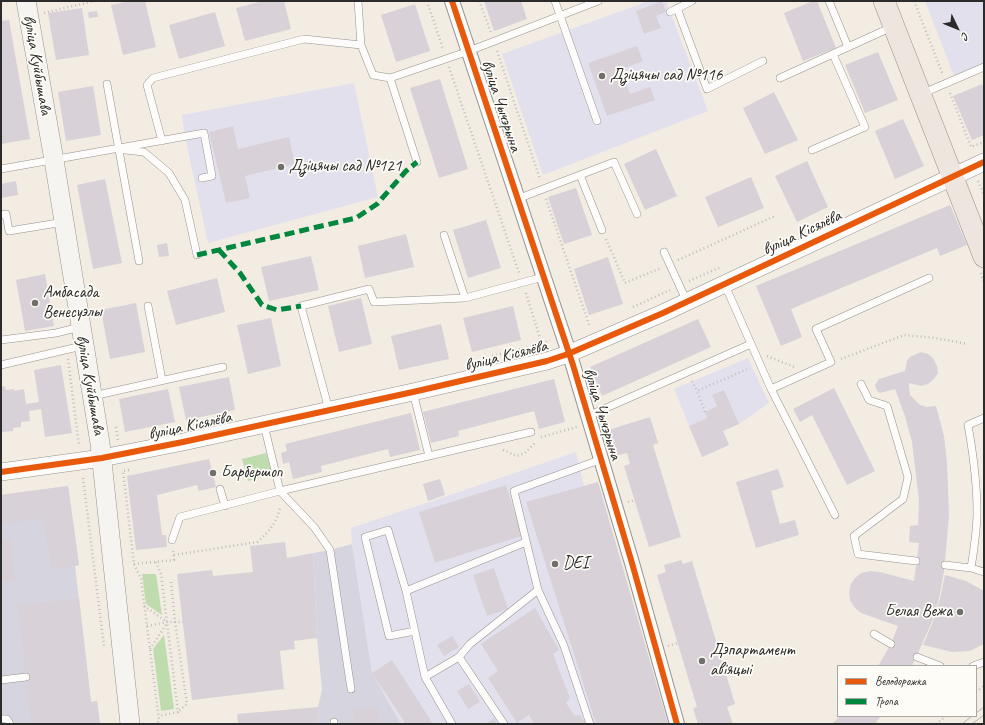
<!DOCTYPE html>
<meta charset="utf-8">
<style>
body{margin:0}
#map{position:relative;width:985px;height:725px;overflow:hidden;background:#f2ece2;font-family:Caveat,sans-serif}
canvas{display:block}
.frame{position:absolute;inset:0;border:2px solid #2b2b2b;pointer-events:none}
.legend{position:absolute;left:837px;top:665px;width:140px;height:52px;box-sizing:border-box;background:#fdfcf7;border:1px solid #a9a8a5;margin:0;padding:5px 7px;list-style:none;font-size:12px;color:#2b2b2b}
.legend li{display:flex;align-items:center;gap:8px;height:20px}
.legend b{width:20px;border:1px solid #a9a8a5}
.north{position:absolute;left:937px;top:8px;width:40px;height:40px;-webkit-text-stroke:3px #fdfcf7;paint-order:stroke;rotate:133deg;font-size:11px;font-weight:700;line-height:16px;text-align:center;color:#2b2b2b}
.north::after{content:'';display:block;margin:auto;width:14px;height:18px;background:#2b2b2b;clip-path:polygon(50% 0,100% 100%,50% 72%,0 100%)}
</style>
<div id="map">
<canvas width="985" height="725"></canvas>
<div class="frame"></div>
<ul class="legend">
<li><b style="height:5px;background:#e8590c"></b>Велодорожка</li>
<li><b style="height:5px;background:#00873e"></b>Тропа</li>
</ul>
<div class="north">С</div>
</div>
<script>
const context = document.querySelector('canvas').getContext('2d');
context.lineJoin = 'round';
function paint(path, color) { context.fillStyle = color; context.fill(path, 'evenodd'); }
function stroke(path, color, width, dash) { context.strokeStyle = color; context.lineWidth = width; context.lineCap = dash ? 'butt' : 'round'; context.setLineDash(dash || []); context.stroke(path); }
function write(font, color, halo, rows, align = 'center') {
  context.font = font + ' Caveat,sans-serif'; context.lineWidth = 3.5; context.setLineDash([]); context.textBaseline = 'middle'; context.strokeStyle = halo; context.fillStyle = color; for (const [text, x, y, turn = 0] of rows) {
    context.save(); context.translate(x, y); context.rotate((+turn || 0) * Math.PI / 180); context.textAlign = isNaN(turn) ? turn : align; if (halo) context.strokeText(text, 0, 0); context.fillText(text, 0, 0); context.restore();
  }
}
paint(new Path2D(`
 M649,1h17l42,110 -165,64 -41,-121z
 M925,1h59v62l-30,13z
 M354,83l24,114 -170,46 -23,-106 -3,-22z
 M748,358l21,45 -30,21 -16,7 6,14 -27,12 -28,-68z
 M576,452l8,34 14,-4 70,242h-267l-29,-51 -20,-129 -1,-16 108,-36z`), '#e3e0ee');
paint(new Path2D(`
 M68,486l11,79 -4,1 16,136 6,-1 3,23h-99v-229z
 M352,544l20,129 29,51h-82l-1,-17 4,-17 -5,-52 -4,-85 17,-3z`), '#d6d5df');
paint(new Path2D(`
 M266,453l6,21 -24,7 -6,-22z
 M156,574l6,41 -16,-11 -4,-30z
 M164,635l10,74 -13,2 -8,-62z`), '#bedcae');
paint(new Path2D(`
 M129,1h16l11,46 -33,8 -12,-50z
 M263,1h21l7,28 -46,12 -9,-33z
 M484,1h37l6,18 -33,12z
 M662,1l4,11 -10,4 5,12 -17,6 -8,-23z
 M813,1h4l19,47 -33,13 -19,-48z
 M415,4l15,47 -34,11 -15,-47z
 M82,8l7,47 -33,5 -8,-47z
 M97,11l1,6 -9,1 -1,-6z
 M215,12l10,34 -46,13 -10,-34z
 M9,20l21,119 -29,5v-123z
 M637,46l6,15 -22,8 9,25 20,-7 5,13 -48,16 -19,-53z
 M878,52l20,48 -33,13 -20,-48z
 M440,79l28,90 -29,9 -29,-90z
 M982,84l2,5v46l-12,5 -19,-44z
 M93,86l8,49 -35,6 -8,-49z
 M774,92l24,48 -33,14 -22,-46z
 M903,119l21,47 -29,13 -20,-48z
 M233,126l5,23 51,-12 6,27 -50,12 5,22 -24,5 -17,-71z
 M656,149l21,47 -32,14 -21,-46z
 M807,161l21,46 -31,15 -22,-46z
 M751,177l13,31 -46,19 -13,-30z
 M105,179l17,84 -29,6 -16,-84z
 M16,181l2,14 -17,3v-14z
 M576,188l16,47 -28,9 -16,-47z
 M950,205l17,40 -27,11 -3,-8 -146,61 11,28 -21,9 -25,-60z
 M486,220l15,48 -33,10 -15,-48z
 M406,234l8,33 -49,11 -7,-32z
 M167,243l2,13 -10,1 -2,-12z
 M311,256l8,34 -50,11 -8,-34z
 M608,257l15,47 -34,11 -15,-46z
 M45,274l9,52 -29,5 -9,-51z
 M217,278l8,34 -49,13 -9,-34z
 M361,298l11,46 -33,8 -11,-46z
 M136,303l9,49 -35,7 -9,-49z
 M513,306l8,34 -49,12 -9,-34z
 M271,318l10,48 -33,8 -11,-49z
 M698,319l13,28 -109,49 -12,-29z
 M441,324l8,35 -50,11 -8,-34z
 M921,352l7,2 5,4 4,8 1,7 -4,6 -6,5 -7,2 -12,-3v5l1,7 10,10 7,2 9,-1 8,30 3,27 2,53 -5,55 -5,28 -8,25 -19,42h-34l13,-22 7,-18 -37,-13 -6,-5 -5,-8 -1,-8 2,-8 4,-6 6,-5 9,-2 10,1 34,9 5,-38 -10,-1 1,-16 8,-1 1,-25 -7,-58 -7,-26 -10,-27 -15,4 -3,-2 -2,-6 4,-6 26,-8 2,-10 3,-4z
 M61,365l11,68 -27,4 -4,-28 -12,2 1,10 -9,1v5l-8,1v3l-12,1v-45l4,-1 1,4 8,-1v2l10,-2 2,15 13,-2 -5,-32z
 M229,377l6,33 -49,10 -7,-33z
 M554,379l11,43 -26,7 -5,-18 -76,20 1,5 -28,7 -8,-31z
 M834,388l41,83 -28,14 -35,-70 -12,7 -7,-13z
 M168,389l7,33 -50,10 -6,-33z
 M724,390l15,34 -16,7 6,14 -27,12 -13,-31 18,-8 -2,-6 12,-6 -5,-11z
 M411,413l9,37 -30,7 -2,-8 -67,17 1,6 -29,7 -4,-17 -6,2 -2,-11 6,-2 -2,-7z
 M650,417l8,26 -5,2 28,92 -32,10 -25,-81 6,-2 -3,-11 -11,3 -8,-26z
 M209,459l7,28 -17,4 -2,-6 -40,10 5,40h4l1,12 -31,3 -9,-74z
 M778,469l6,18 -13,4 9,33 15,-4 4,15 -43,13 -20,-66z
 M440,479l5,16 -17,6 -5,-17z
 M598,482l70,242h-72l-70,-222z
 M506,485l16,51 -87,27 -16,-51z
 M68,486l11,79 -27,5 -9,-52 -42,6v-29z
 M1,539h10l4,42 -14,2z
 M285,542l2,16 26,-5 4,85 -23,3 1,8 -15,2 4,38 -92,11 -15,-126 35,-4 1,6 40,-4 -3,-26z
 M681,560l2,4 9,-3 43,143 -8,3 6,17h-35l-5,-16 4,-1 -40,-132 9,-3 -2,-7z
 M494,568l14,41 -21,7 -14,-41z
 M945,575l21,6 18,10v53l-14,7 -18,1 -29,-7 9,-21 8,-25z
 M79,598l12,104 6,-1 3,23h-69l-13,-119z
 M535,608l24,42 -6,4 17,44 -4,5 9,13 5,-1 6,9h-52l-5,-9 -12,8 -29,-45 10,-7 -17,-27z
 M452,636l7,11 -15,9 -7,-11z
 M392,660l41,64h-27l-34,-51z
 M469,684l11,18 -12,7 -11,-18z
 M318,707l1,17h-81l-1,-10z
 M378,707l1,17h-25l-1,-14z
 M840,716h41l-6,8h-43z
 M494,718l3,6h-12z`), '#d8d1d8');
const service = new Path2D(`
 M358,1l3,44 12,30 17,3 27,84
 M555,1l42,120
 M829,1l19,46
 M677,8l30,81 56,-28
 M670,12l22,-11
 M390,78l79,-27 129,-50
 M780,78l112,-51
 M107,84l32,177
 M921,94l63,-27
 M162,141l-15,-56 6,-7 151,-39 57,6
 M125,150l19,2 25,21 16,27 12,55
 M812,150l53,-23 -32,-73
 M1,169l203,-36 8,43 -10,2
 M580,175l22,55
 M517,199l97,-37 23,52
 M1,215l5,-1 3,17 55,-9
 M444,235l21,63
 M664,252l23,50
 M725,285l46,104 64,126
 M148,306l14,74
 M1,340l55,-7 24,-6
 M1,365l81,-19
 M861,384l8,16 18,6 21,71 -5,22 -49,37 4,18 58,7
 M771,389l60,-27 -15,-33 113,-51
 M413,392l16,64
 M93,396l130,-29
 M329,410l-28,-104 68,-17 5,13 91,-4 78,-21
 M588,416l163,-72
 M264,425l16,66 34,36 16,23 21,139
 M220,489l5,17
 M172,540l8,-23 100,-26 251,-59
 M945,565l26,3 13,4
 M971,568c3,-19 6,-37 6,-56 0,-29 -4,-59 -9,-87l16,-7
 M406,591l-18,-61 -23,7 24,99 26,-5
 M874,634l17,10
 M459,657l11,-13 68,-54
 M917,657l23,9
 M973,666l11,-4
 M425,677l-19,-86 120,-49
 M1,680l25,-3
 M1,719h6l3,5
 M334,722v2
 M452,724l-27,-47 34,-20 45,67
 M590,724l-26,-78 -26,-56 -24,-99 88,-32`);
const minor = new Path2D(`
 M452,1l121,364 59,198 45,161`);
const tertiary = new Path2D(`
 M1,472l101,-14 81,-16 230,-50 134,-31 21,-7 95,-41 321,-151`);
const secondary = new Path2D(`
 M26,1l28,159 46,283 30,281`);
const primary = new Path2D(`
 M884,1l100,256`);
stroke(service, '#95928d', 8);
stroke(minor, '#95928d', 16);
stroke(tertiary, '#95928d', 18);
stroke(secondary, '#95928d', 20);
stroke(primary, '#95928d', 22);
stroke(new Path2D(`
 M427,1l16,48
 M479,1l12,32
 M914,1l29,74
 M44,13l50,-12
 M497,51l43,128
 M449,67l70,206
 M950,93l21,54 13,-5
 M978,181l6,14
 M546,199l44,128
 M606,239l19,44 36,-15
 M678,260l97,-44
 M981,273l3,10
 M689,281l32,-14
 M526,293l16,52
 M633,307l37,-17
 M492,356l50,-12 8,-4
 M767,356l27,11
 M68,359l11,87
 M841,359l63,-24 31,3 33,6
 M692,381l5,10
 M705,412l-8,-21 53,-23
 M116,427l2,13
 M541,437l36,-10
 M503,450l14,6 8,-3 11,-11
 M129,470l-6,1 11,93 7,15 18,141 -2,4
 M83,478l21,168
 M628,502l7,-2
 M174,555l83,-13c12,-10 20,-20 23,-35
 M156,562l5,12 17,138 -19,4
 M134,564l40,-4 -1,-11
 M171,582l4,40 12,82 -9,8
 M144,606l23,16
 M147,626l20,-4h16
 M668,646l10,-3
 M150,649l17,-26
 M976,692l8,-6
 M936,724l10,-8`), '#bfbebd', 2.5, [1, 3]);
stroke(service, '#fdfcfb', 7);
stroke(minor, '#fdfcfb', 14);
stroke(tertiary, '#fdfcfb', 17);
stroke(secondary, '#f6f4f0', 19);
stroke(primary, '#eee6de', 21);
stroke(new Path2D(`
 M976,713l8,-6
 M962,724l10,-8
 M972,724l12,-9`), '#b5b4b2', 1);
stroke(new Path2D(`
 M219,250l21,23 22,32 15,5 24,-4
 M197,255l159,-37 21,-14 29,-33 11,-9`), '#00873e', 5, [10, 5]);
stroke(new Path2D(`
 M452,1l121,364 59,198 45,161
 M1,472l101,-14 81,-16 230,-50 134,-31 21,-7 95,-41 321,-151`), '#e8590c', 6);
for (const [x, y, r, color] of [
 [602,76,4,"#716f6b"],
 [281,167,4,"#716f6b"],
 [35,303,4,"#716f6b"],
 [213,473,4,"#716f6b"],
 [555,564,4,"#716f6b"],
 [960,612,4,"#716f6b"],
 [702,661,4,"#716f6b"]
]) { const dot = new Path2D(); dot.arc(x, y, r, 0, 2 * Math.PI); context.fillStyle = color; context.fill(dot); stroke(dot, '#fdfcf7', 1.5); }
write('17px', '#2b2b2b', '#fdfcf7', [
 ["вуліца Куйбышава",37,65,80],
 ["вуліца Чычэрына",501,106,72],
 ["вуліца Кісялёва",802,233,-25],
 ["вуліца Кісялёва",506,356,-14],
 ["вуліца Куйбышава",90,385,80],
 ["вуліца Чычэрына",602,414,73],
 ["вуліца Кісялёва",190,426,-12]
]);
write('17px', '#2b2b2b', '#fdfcf7', [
 ["Дзіцячы сад №116",610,76],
 ["Дзіцячы сад №121",289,167],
 ["Амбасада",43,293],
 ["Венесуэлы",43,313],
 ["Барбершоп",221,473],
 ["DEI",563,564],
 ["Белая Вежа",952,612,"right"],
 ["Дэпартамент",710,651],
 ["авіяцыі",710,671]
], 'left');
</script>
